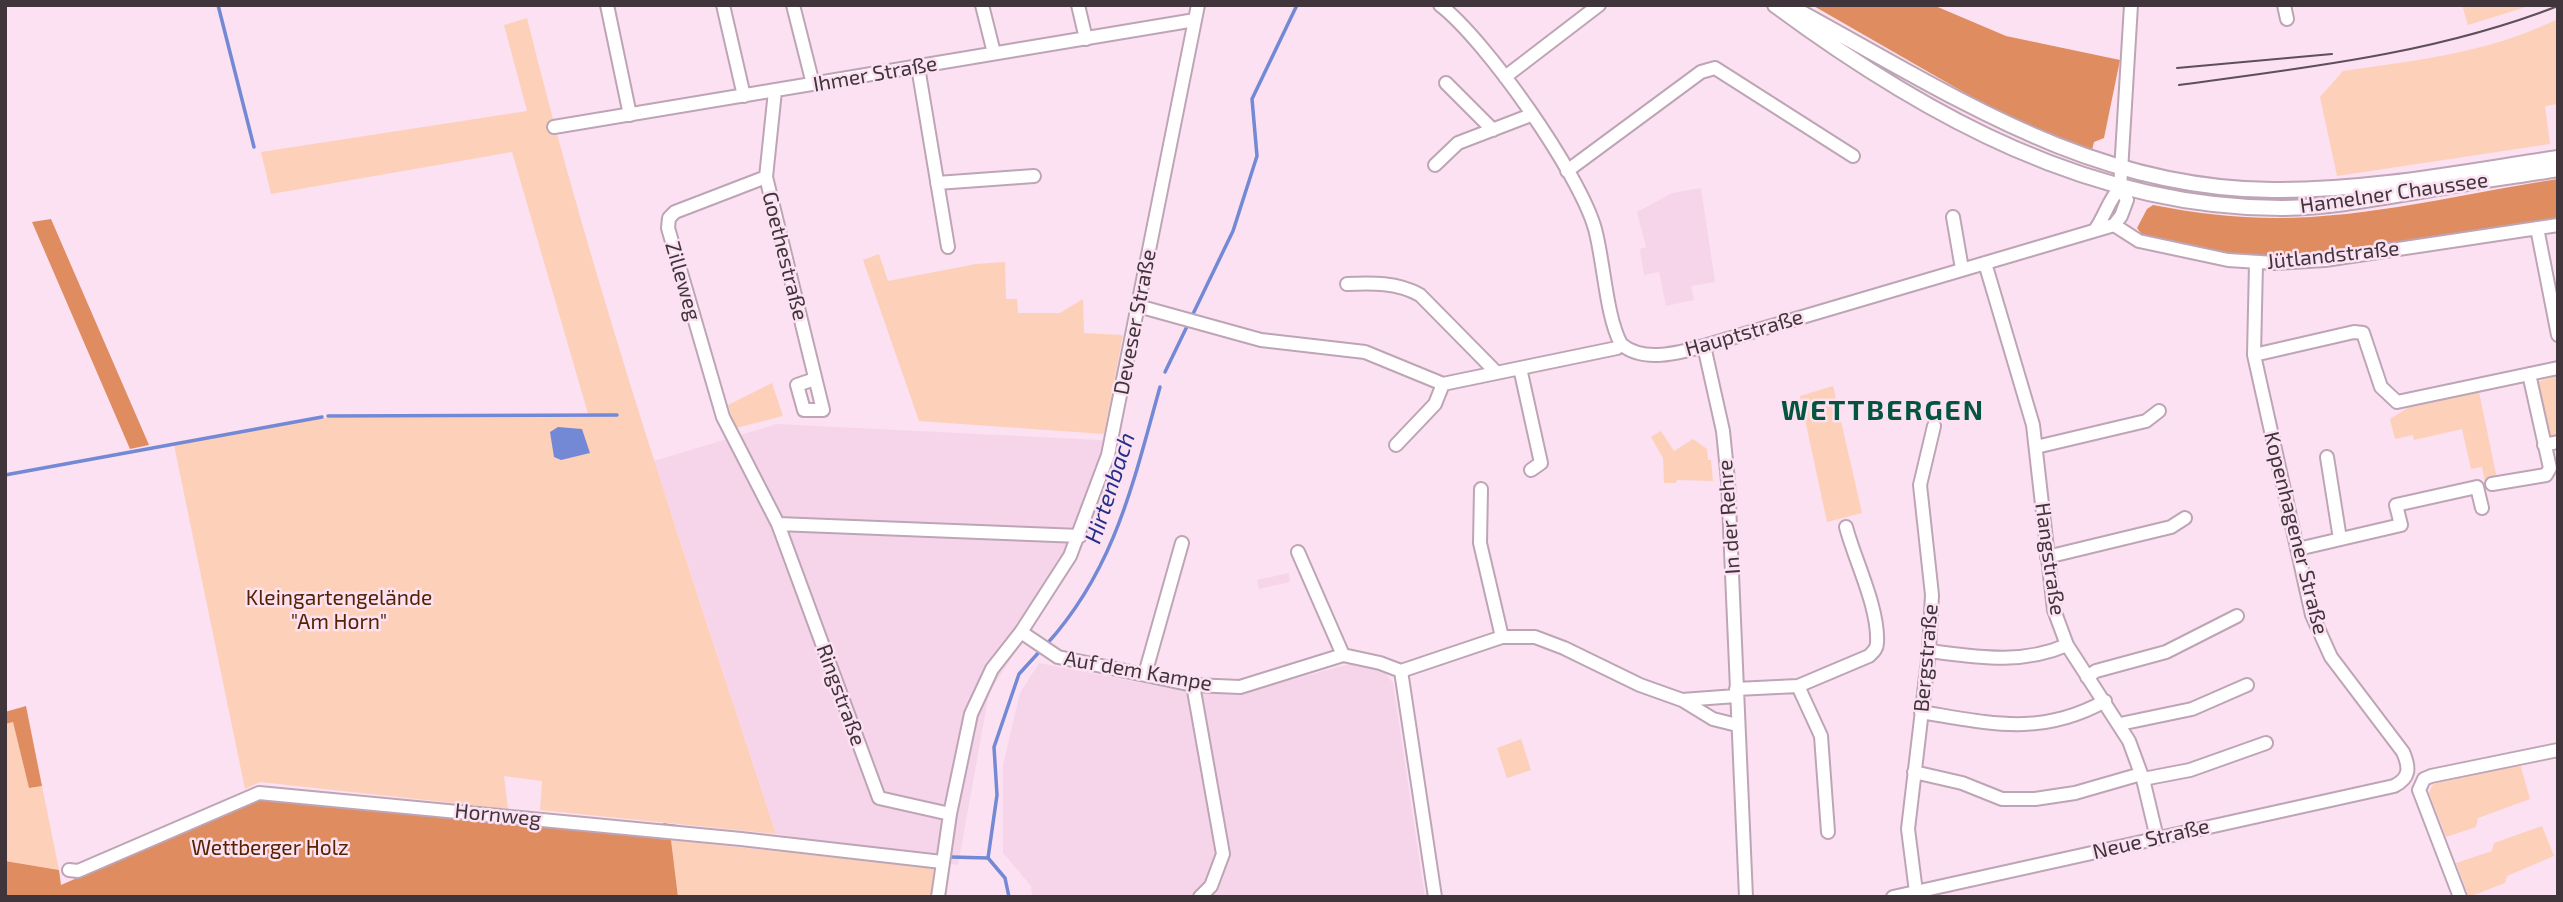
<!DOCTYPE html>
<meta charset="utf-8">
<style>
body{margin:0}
#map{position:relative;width:2563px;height:902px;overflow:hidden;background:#fbe1f1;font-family:"Exo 2",sans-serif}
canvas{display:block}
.frame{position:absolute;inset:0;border:7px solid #3f353b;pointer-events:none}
</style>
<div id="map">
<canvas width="2563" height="902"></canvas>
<div class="frame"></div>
</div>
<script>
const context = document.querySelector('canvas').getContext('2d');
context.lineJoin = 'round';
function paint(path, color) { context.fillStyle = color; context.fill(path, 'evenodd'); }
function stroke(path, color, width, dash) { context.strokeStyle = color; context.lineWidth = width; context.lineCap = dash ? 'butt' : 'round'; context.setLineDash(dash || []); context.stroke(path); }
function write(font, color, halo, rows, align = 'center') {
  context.font = font + ' "Exo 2",sans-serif'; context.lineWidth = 5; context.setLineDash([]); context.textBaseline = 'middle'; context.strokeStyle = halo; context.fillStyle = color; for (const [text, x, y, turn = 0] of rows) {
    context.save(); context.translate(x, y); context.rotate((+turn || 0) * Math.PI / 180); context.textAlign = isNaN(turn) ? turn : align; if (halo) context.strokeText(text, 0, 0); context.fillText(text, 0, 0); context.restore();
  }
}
paint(new Path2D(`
 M1701,188l14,94 -24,4 3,14 -28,6 -7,-34 -15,3 -4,-26 6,-2 -9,-35 35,-19z
 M777,424l342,17 -37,107 -93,145 -31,172 -182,-31 -122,-373z
 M1289,573l1,9 -31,7 -2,-9z
 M1357,662l28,11 8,10 32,214h-393l-1,-11 -28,-33v-88l17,-72 19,-30 128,25 83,3z`), '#f6d5ea');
paint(new Path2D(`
 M2462,5h70l-64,20z
 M527,18c68,276 161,546 249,816l-236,-24 2,-29 -38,-5 4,33 -248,-27 -15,7 -71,-344 148,-27 267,-1 -77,-265 -241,42 -10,-42 266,-41 -23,-86z
 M2558,19v85l-13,2 5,38 -213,32 -17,-79 23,-26c75,-11 145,-18 215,-52z
 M879,254l9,27 88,-17 29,-2 1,37h11l1,14h42l23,-14 1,34 39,2 -19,99 -185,-13 -56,-161z
 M2558,375v62l-7,2 -4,-3 -12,-53z
 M772,383l11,33 -47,12 -8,-23z
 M1833,386l29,127 -35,9 -27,-126z
 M2479,392l18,87 -12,3 -3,-15 -11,2 -9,-40 -48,11 -1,-5 -18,4 -5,-20 19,-12z
 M1661,431l13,20 19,-12 14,10 1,11h3l2,21 -36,-1 -1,3h-12l-1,-25 -12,-21z
 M13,721l16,67 13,-2 17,84 -54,-9v-137z
 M1521,739l10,31 -24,8 -10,-30z
 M2520,764l10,35 -52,19 -2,9 -30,10 -17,-44 4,-9z
 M2542,826l12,30 -47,20 -2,7 -36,14 -13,-34 36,-12 2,-8z
 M671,840l263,28 -3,29h-253z`), '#fdd0ba');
paint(new Path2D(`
 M1812,5h121l73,31 114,24 -16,78 -10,4 -2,8 -87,-34z
 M2558,179v46l-302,38 -113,-27 -6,-8 10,-19 6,-4c41,8 82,13 123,13 94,0 189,-25 282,-39z
 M51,219l98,226 -19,4 -98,-227z
 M26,706l16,80 -13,2 -16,-66 -8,2v-12z
 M262,797l409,43 7,57h-673v-36l54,9 2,15z`), '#df8c60');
paint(new Path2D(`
 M558,427l24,2 8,24 -29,7 -7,-3 -4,-25z`), '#7389d6');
stroke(new Path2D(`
 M218,5l36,142
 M1165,372l68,-141 24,-75 -5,-57 45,-94
 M328,416l289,-1
 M5,475l317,-58
 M1046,645c69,-76 87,-162 114,-258
 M664,825l15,2
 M951,857l37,1
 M1009,897l-4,-19 -17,-20 9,-63 -3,-48 25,-73 22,-24`), '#7389d6', 3.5);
const minor = new Path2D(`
 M607,5l23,110
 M723,5l21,91
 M793,5l20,79
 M982,5l12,48
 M1078,5l8,34
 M1440,5c45,34 140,169 155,224 9,33 11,87 26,115 22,19 58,9 83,2l410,-121 7,-9 6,-16 -7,-12 11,-183
 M2284,5l3,14
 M918,67l30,180
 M1505,77l94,-72
 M1446,83l47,47
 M775,91l-9,86 57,233h-19l-7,-25 18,-6
 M554,127l641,-107
 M1435,165l23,-22 73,-28
 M1567,171l134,-99 14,-4 138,88
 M766,177l-91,35 -6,6 -1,10 55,189 55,107 101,274 71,16
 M937,183l97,-7
 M1953,217l9,52
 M2114,225l25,16 89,19 47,3 50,-3 233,-35
 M2537,228l21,107
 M2095,230c10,-14 14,-31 25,-42
 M1985,263l48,162 21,185 13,35 62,96 14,38 14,59
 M1347,284c25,-1 50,-2 73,11l76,77
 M1138,306l123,34 104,12 78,32
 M1704,346l19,85 5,50 18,416
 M2254,355l100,-23 9,1 18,54 16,15 161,-34
 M1520,368l21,95 -10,7
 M1443,384l174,-36 4,-4
 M1396,445l39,-41 8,-20
 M2544,445l14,-3
 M2036,447l110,-26 13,-10
 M2327,457l13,82
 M2492,484l54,-9 4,-7 -21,-94
 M1481,489l-1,54 22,94
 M778,524l302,12
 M2298,549l103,-24 -5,-20 81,-18 5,21
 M1298,552l45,103
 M2047,557l124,-30 14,-9
 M1021,632l37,25 135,28 47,2 103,-32 37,8 21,8 101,-34h33l29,11 76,37 42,15 31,19 24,6
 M1929,651c48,6 92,14 138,-6
 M1401,671l34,226
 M1145,674l37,-131
 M2087,677l9,-6 70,-19 71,-36
 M1193,685l30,169 -12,32 -11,11
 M1798,686l23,50 7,96
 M1736,689l62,-3 71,-30c4,-4 8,-7 8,-13 2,-35 -22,-82 -31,-116
 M1682,700l54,-4
 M1921,712c69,11 119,25 184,-11
 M2120,724l72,-15 55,-24
 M1914,772l48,11 40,16h33l40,-6 66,-19
 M2143,779l47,-9 76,-27
 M69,870l9,1 181,-78 482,46 201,23
 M1916,892l-8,-63 21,-178 3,-56 -12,-110 14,-59
 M938,897l12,-83 21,-100 21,-45 29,-37 49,-76 38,-101 90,-450
 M1893,897l501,-111c16,-8 16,-18 9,-34l-72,-95 -19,-42 -58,-260 2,-92
 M2460,897l-41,-107 5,-11 7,-3 127,-26`);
const major = new Path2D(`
 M1775,5c150,111 318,204 509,203 50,-1 99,-11 148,-19 42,-8 84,-13 126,-20
 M1787,5c158,85 299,184 486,185 95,1 191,-18 285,-32`);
stroke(minor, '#bea5b5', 16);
stroke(major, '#bea5b5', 18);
stroke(minor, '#fff', 12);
stroke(major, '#fff', 14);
stroke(new Path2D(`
 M2177,68l155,-14
 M2179,85c127,-17 259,-32 379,-79`), '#5d5058', 2);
write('21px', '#3f353b', '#fbe1f1', [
 ["Ihmer Straße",875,74,-10],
 ["Hamelner Chaussee",2394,193,-8],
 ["Jütlandstraße",2333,255,-6],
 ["Goethestraße",785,256,76],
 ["Zilleweg",683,281,74],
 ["Deveser Straße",1135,322,-79],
 ["Hauptstraße",1744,333,-16],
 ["In der Rehre",1729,517,-94],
 ["Kopenhagener Straße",2296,533,76],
 ["Hangstraße",2050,559,82],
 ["Bergstraße",1926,658,-85],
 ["Auf dem Kampe",1138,671,10],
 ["Ringstraße",841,695,70],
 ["Hornweg",498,815,6],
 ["Neue Straße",2151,839,-13]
]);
write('21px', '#562200', '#fbe1f1', [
 ["Kleingartengelände",339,598],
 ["\"Am Horn\"",339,622],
 ["Wettberger Holz",270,848]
]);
write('italic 23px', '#233089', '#fbe1f1', [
 ["Hirtenbach",1110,488,-72]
]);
context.letterSpacing = '2px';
write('bold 28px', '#03553e', '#fbe1f1', [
 ["WETTBERGEN",1883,411]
]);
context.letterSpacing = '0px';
</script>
